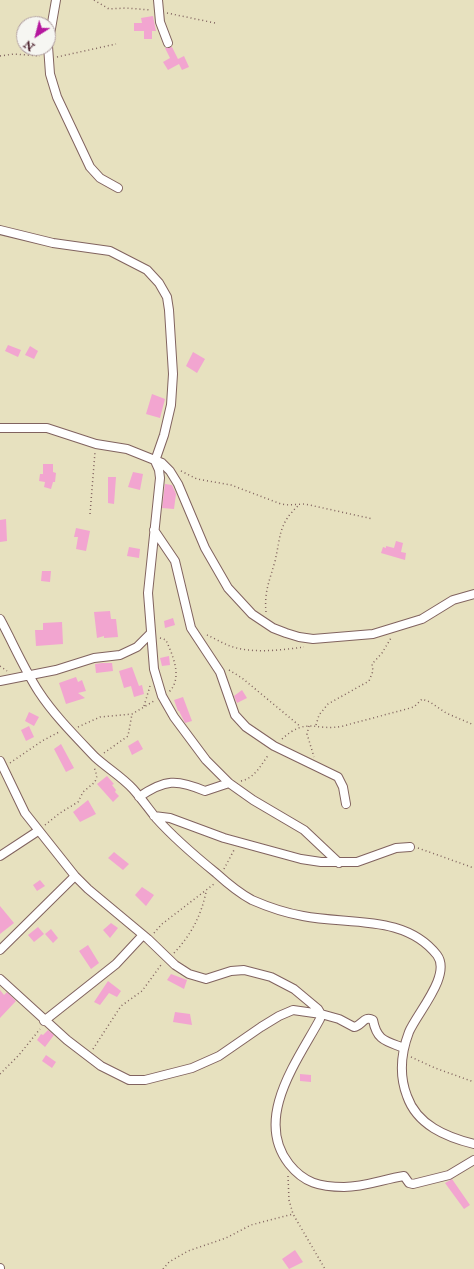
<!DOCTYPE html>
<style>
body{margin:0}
#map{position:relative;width:474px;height:1269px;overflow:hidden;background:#e7e1bf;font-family:"IM FELL Double Pica",serif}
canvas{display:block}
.north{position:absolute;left:16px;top:16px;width:40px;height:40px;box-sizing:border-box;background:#f6f6f2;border:1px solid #b1a0a2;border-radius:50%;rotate:216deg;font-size:11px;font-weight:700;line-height:16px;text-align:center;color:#4a1f2b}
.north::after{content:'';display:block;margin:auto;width:14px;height:18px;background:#b5179e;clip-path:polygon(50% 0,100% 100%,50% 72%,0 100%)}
</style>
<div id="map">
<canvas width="474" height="1269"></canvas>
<div class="north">N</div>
</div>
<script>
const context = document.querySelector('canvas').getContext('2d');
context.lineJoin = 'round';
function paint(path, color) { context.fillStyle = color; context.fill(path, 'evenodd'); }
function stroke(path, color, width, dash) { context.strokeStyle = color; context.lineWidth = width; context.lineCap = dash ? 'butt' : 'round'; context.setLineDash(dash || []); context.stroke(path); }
paint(new Path2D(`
 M153,16l3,15h-4v8h-8v-8h-10v-8h8l-1,-5z
 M172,47l6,12 6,-3 5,11 -7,3 -3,-6 -11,6 -5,-8 7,-4 -5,-10z
 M8,345l13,5 -3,7 -13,-6z
 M30,346l8,5 -4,8 -9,-4z
 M193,352l12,7 -8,14 -11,-7z
 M152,394l13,5 -5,19 -14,-4z
 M43,464h10v8l3,1 -1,9h-2l-2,7 -7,-2 1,-5 -6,-1 1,-7h3z
 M133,472l10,2 -3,16 -12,-3z
 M108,477h8l-2,27 -6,-1z
 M165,484l7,1 4,9 -2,15 -12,-1z
 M6,519l1,22 -7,1v-22z
 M76,528l14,3 -4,20 -10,-2 2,-12h-4z
 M396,541l7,2 -2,9 5,1 -1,7 -24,-7 2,-6 3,1v-2l8,2z
 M129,547l11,2 -1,9 -12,-2z
 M42,571h9l-1,11 -9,-1z
 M110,611l1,8h5l2,18 -14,1v-2l-7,2 -3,-26z
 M173,618l2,7 -10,3 -1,-7z
 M62,622l1,22 -27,2 -1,-16h8v-7z
 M169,656l1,9 -8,1 -2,-8z
 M102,663h10l1,8 -17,2 -1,-9z
 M132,667l7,19 3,-1 2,9 -10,3 -3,-11 -7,2 -5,-17z
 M76,677l2,5 4,-2 4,11 -8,2 7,5 -19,6 -7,-21z
 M242,690l5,8 -10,5 -3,-7z
 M183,697l9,24 -7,2 -6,-12h-1l-4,-11z
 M29,712l10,5 -5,9 -9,-5z
 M29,726l5,11 -8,4 -5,-11z
 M138,740l5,9 -11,6 -4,-9z
 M61,744l13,24 -8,4 -12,-23z
 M107,776l7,8 -2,1 4,5 -1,2 4,4 -6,6 -16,-18z
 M88,800l8,14 -16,8 -7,-10z
 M114,852l15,12 -6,6 -15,-12z
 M40,880l5,6 -8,5 -4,-6z
 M142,887l12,8 -8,11 -11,-11z
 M0,906l14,17 -14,11z
 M111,923l7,5 -8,10 -7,-8z
 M38,927l6,7 -10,8 -6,-7z
 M51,929l7,9 -5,5 -8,-9z
 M88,945l11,18 -8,6 -12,-18z
 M171,974l16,6 -3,9 -17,-9z
 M108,981l13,10 -4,6 -8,-4 -9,12 -6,-3z
 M0,990l4,5 3,-3 9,9 -16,17z
 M175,1012l15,2 2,11 -19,-3z
 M48,1030l6,5 -9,12 -8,-7 4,-6 2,1z
 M46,1055l10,7 -4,6 -10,-7z
 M300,1074l11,1v7l-11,-1z
 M452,1179l18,26 -6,4 -19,-26z
 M295,1250l8,12 -14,7 -7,-10z`), '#f2a5d0');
const minor = new Path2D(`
 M56,0l-8,46 2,28 7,23 33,70 10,11 18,10
 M158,0l2,22 8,21
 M0,230l53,13 57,8 37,19 12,13 8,14 2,13 4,64 -2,31 -7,30 -9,26 4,9 1,8 -12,115 6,76 8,27 12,21 32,43 23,23 24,17 51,30 35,33
 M0,428h47l49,16 31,5 35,14 8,8 8,13 27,64 23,40 24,26 21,14 13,5 13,4 14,2 60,-5 49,-15 31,-19 21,-6
 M154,530l21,31 16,67 29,44 15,43 11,12 28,19 64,31 5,10 3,17
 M0,619c13,24 24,50 39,73 15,23 37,45 56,65 12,11 27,20 38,32 8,9 15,19 23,29 18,20 39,38 60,55 11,10 23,20 36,27 16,7 34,13 51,16 45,9 102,-2 134,39 15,20 -20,58 -28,77 -8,21 -10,43 -2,64 10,29 39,41 67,48
 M0,681l56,-11 38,-12 26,-3 17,-8 13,-13
 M0,761l25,52 50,63 13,13 60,50 27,26 14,9 17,5 25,-8 13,-1 27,7 23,12 24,20 3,5 -1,5c-22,41 -67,99 -31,145 15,19 31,23 55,23 21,0 40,-8 60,-11l5,7 4,1 36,-9 25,-15
 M139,797c26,-18 38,-18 66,-6l24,-8
 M154,816l16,2 54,20 77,21 20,3h36l39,-14 14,-1
 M0,856l38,-25
 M0,950l75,-74
 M0,979l67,61 34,26 28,14h16l47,-12 27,-12 42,-29 18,-11 14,-6 28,4 18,5 15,8c8,-1 10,-12 19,-7 4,21 13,21 31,28
 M44,1021l72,-57 27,-29
 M0,1268v1`);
stroke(minor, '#81635f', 10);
stroke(new Path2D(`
 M94,0l15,9 17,-1 24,2
 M167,13l48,10
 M0,56l14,-2 26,2
 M57,57l59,-13
 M181,471l16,8 34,6 50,19 8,1 16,-1 68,15
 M90,514l5,-62
 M266,612c-2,-21 4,-32 9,-51 6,-25 3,-37 24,-56
 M207,635c7,3 15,8 23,11 22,8 51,4 74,1
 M160,638l6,2c7,16 17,38 3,52
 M0,666l7,5
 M229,670l13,8 59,49
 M144,706l6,-20
 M316,725l3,-10 9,-11 41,-23 4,-10 -1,-7 10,-11 9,-15
 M309,726l-2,8 7,23
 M78,727l22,-10 32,-3 22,-13
 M282,739c25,-23 34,-7 61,-13l71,-19 8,-8 8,3 16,11 28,12
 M104,753l24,-17 4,-22
 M10,763l32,-22 17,-9
 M241,781c14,-3 20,-16 28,-27
 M45,825l15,-12 18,-11 5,-10 12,-10 2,-6 -3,-9
 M418,848l56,20
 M224,869l10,-19
 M154,933l8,-9 52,-40
 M174,953c17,-18 27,-37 32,-61
 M93,1049l28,-43 21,-15 19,-26
 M411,1057l24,11 39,14
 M0,1074l19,-19 21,-26
 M288,1176l1,24 4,14 32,55
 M163,1269l6,-7 19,-11 38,-13 25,-13 42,-11`), '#81635f', 1.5, [1, 3]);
stroke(minor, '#fff', 8);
</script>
